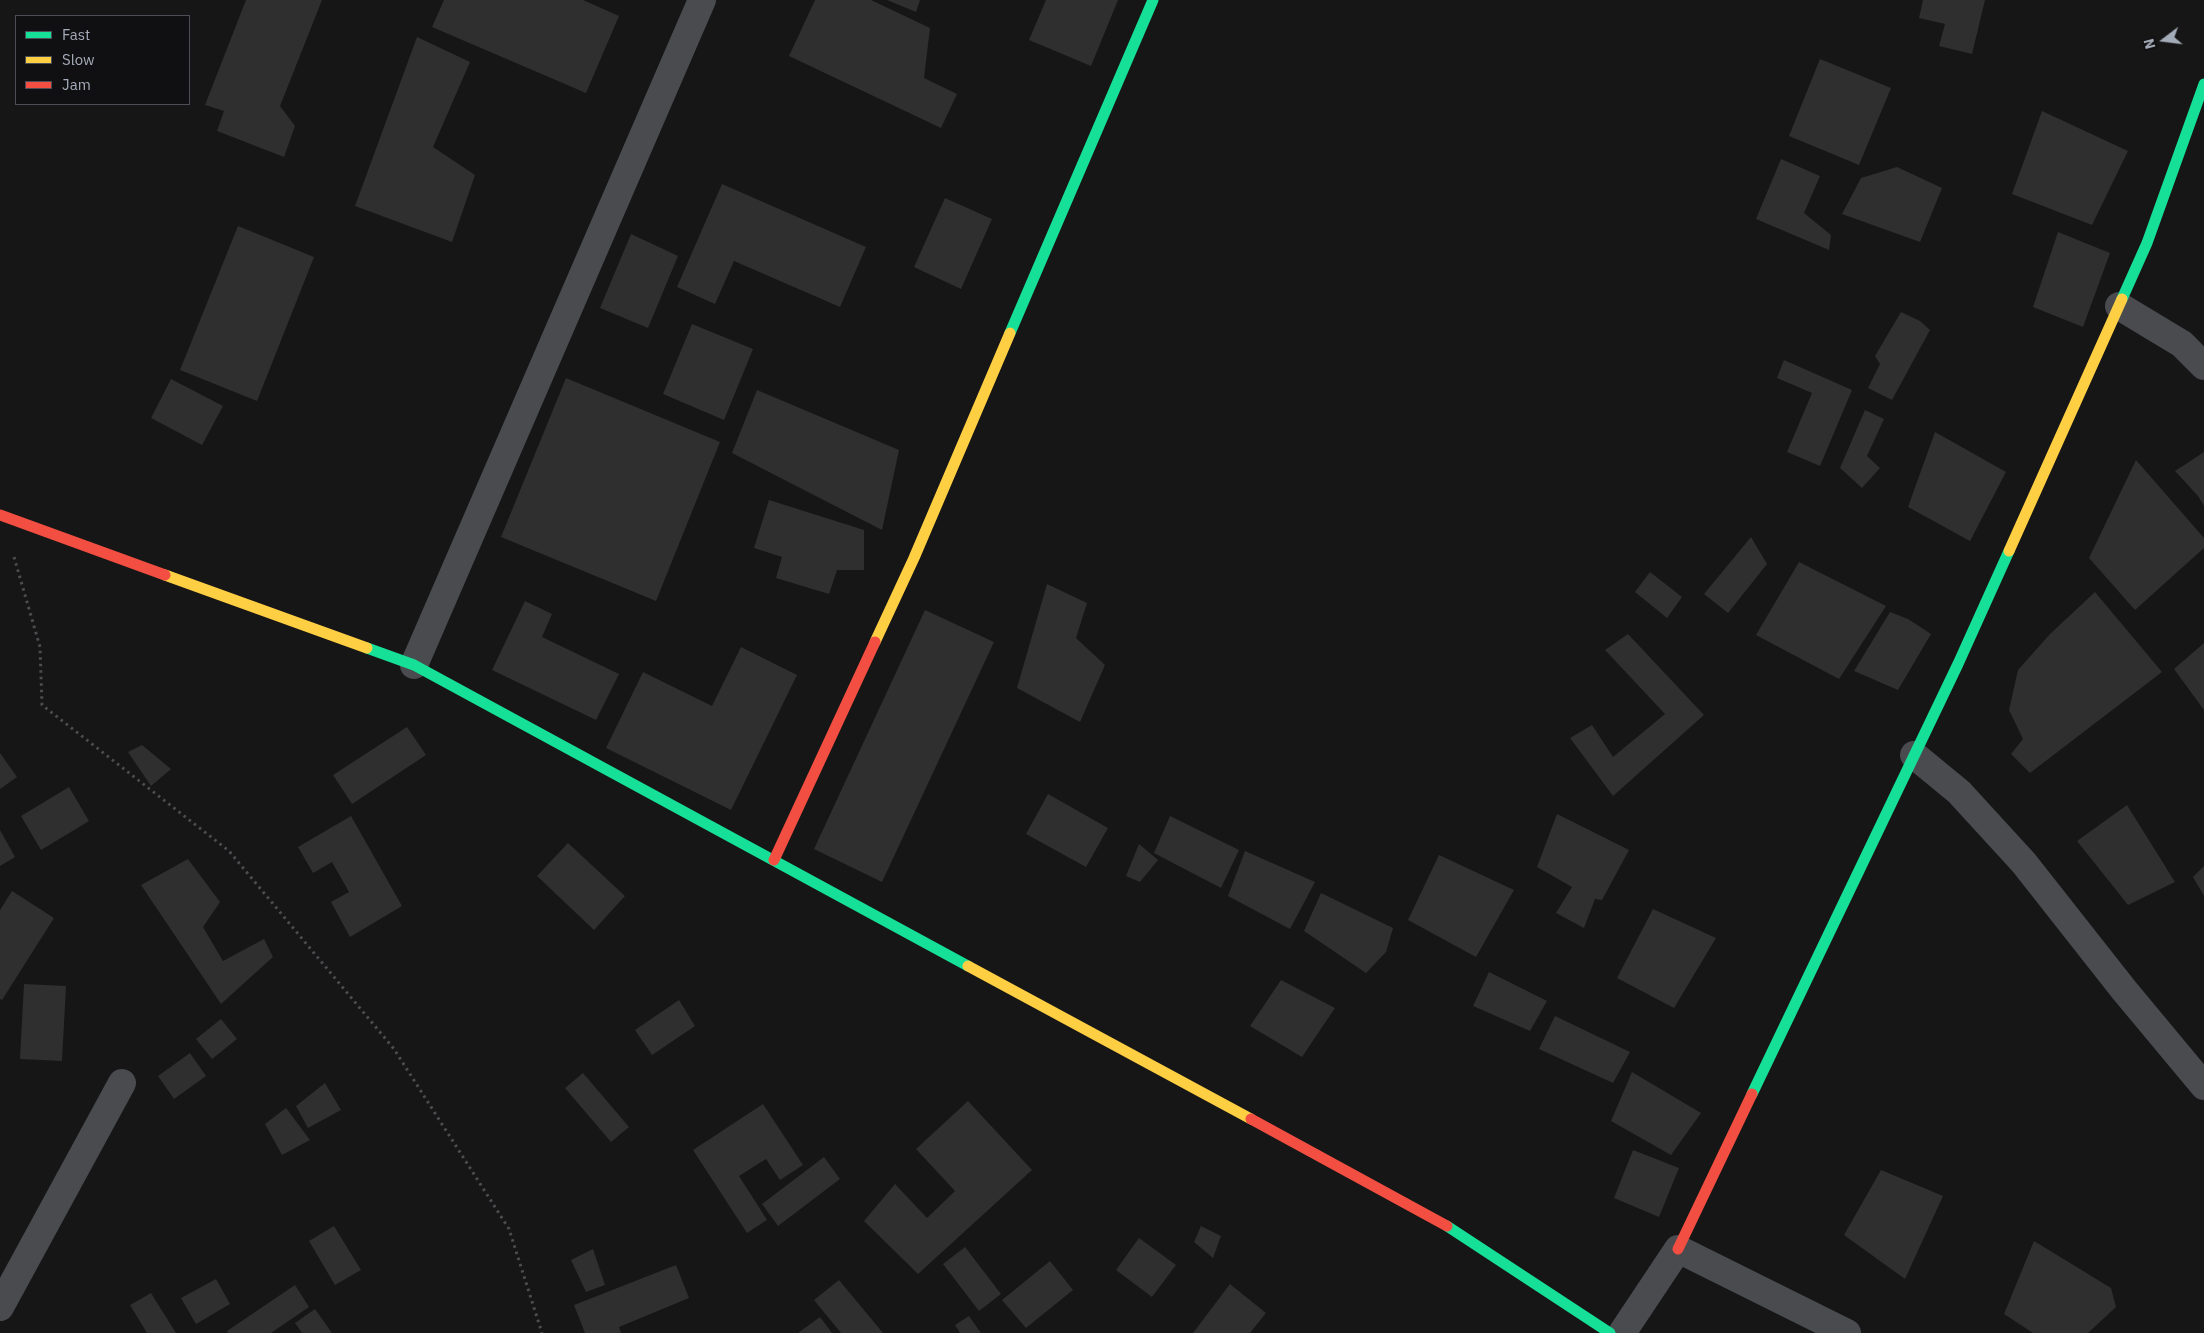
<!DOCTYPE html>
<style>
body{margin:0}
#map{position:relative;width:2204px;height:1333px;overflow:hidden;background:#161616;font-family:"IBM Plex Sans",sans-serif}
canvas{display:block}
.legend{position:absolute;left:15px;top:15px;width:175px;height:90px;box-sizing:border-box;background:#101012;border:1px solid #4c4e55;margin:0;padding:6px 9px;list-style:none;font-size:15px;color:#a5acb9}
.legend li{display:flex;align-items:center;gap:10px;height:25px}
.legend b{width:25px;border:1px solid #4c4e55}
.north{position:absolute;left:2139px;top:15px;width:50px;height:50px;-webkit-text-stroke:4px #101012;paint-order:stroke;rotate:255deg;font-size:14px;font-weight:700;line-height:20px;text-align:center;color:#a5acb9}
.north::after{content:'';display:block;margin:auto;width:18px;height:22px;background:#a5acb9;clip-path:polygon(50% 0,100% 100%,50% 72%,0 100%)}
</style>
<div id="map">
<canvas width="2204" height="1333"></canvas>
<ul class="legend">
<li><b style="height:6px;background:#16e098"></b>Fast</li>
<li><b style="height:6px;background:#ffcf43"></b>Slow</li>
<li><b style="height:6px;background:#f24e42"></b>Jam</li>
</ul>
<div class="north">N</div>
</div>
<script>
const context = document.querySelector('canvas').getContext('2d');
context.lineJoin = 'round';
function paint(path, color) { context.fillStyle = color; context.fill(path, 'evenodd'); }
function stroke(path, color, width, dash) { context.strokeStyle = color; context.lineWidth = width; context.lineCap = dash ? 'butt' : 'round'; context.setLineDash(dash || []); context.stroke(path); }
paint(new Path2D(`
 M246,0h76l-42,106 15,20 -11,31 -67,-26 7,-20 -19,-6z
 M444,0h139l36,16 -33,77 -154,-66z
 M815,0h56l59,28 -6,50 33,16 -16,34 -152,-72z
 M887,0h33l-4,12z
 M1046,0h72l-27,66 -62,-26z
 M1923,0h62l-13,54 -33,-8 6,-22 -26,-6z
 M417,37l53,25 -37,85 42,28 -23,67 -97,-36z
 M1820,59l71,29 -32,77 -70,-29z
 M2042,111l86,40 -36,74 -80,-31z
 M1781,159l39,17 -16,37 27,22 -2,15 -73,-31z
 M1897,167l45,21 -22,54 -78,-28 19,-36z
 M722,184l144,63 -26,60 -106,-46 -19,43 -38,-17z
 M945,198l47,21 -31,70 -47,-22z
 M238,226l76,31 -57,144 -77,-31z
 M2058,232l52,21 -27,74 -50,-20z
 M631,234l47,22 -30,72 -48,-20z
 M1901,312l19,9 10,9 -38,70 -24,-12 12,-24 -5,-8z
 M692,324l61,25 -29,71 -61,-26z
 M1784,360l68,30 -32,76 -33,-14 25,-59 -35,-15z
 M566,378l154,64 -64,159 -155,-64z
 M171,379l52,27 -21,39 -51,-27z
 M757,390l142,60 -17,80 -150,-77z
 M1865,410l19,9 -17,37 13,12 -18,20 -22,-20z
 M1935,432l71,40 -36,69 -62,-34z
 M2204,452v54l-6,-10 -23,-25z
 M2136,460l68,78v10l-69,62 -46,-52z
 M769,500l95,30v40h-27l-8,24 -53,-16 6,-21 -28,-9z
 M1751,537l16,27 -39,49 -24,-19z
 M1799,562l87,44 -47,73 -83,-44z
 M1650,572l32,25 -15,21 -32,-26z
 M1047,584l40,19 -11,35 29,27 -25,57 -63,-34z
 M2095,592l67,80 -132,101 -19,-19 12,-15 -14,-29 9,-40 32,-36z
 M525,601l27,13 -10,23 77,37 -23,46 -104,-50z
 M925,610l69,32 -112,240 -68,-33z
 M1890,612l18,7 23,15 -33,56 -44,-19z
 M1628,634l76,81 -91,81 -43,-58 22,-13 21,32 52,-43 -60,-64z
 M2204,643v67l-30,-41z
 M741,647l56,28 -66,135 -125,-62 37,-76 69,34z
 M407,727l19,28 -74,49 -19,-29z
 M142,745l29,24 -20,17 -23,-34z
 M0,753l17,24 -17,12z
 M69,787l20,34 -48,29 -20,-34z
 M1048,794l60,34 -22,39 -60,-33z
 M2127,805l48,77 -47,23 -51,-64z
 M1557,814l72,36 -27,50 -7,-1 -11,29 -28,-15 16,-26 -35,-20z
 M351,816l51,90 -52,31 -19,-35 18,-10 -17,-30 -19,11 -15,-26z
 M1170,816l69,34 -18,38 -67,-35z
 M0,830l15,27 -15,9z
 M568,843l57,53 -31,34 -57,-54z
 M1139,844l19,16 -18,22 -14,-6z
 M1245,851l70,31 -25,47 -62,-33z
 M1439,855l75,35 -38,67 -68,-37z
 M188,859l32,43 -17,25 20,34 41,-22 9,18 -52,47 -80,-119z
 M2204,866v30l-11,-19z
 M12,891l42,27 -52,82 -2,-1v-89z
 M1321,893l72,35 -7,24 -20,21 -62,-42z
 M1653,909l63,29 -42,70 -57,-30z
 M1489,972l58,29 -17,30 -57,-25z
 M1281,980l54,28 -33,49 -52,-31z
 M24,984l42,2 -4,75 -42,-2z
 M679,1000l16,26 -43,29 -17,-25z
 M1555,1016l75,36 -17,31 -74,-34z
 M221,1019l16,20 -25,20 -16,-20z
 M190,1053l16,23 -32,23 -16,-23z
 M1632,1072l69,41 -30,42 -60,-34z
 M583,1073l46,54 -18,15 -46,-54z
 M325,1083l16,27 -33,18 -12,-22z
 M968,1101l64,69 -114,104 -54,-53 31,-37 32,34 28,-27 -39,-42z
 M763,1104l40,61 -23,15 -14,-21 -27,17 28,44 -20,13 -54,-83z
 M286,1108l24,32 -28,15 -17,-31z
 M1633,1150l46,18 -20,49 -45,-19z
 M824,1157l16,22 -62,47 -16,-22z
 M1881,1170l62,26 -38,83 -61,-44z
 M334,1226l27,44 -26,15 -26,-44z
 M1201,1226l20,10 -8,22 -19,-16z
 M1139,1238l37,27 -24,32 -36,-27z
 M2034,1241l77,47 5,19 -28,26h-55l-29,-19z
 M965,1247l36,47 -22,17 -36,-47z
 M593,1249l12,36 -19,7 -15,-32z
 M1050,1261l23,29 -47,38 -24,-28z
 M676,1265l13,33 -70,29 2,6h-36l-11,-28z
 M216,1279l14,25 -34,20 -15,-26z
 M839,1280l44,53h-42l-27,-33z
 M1230,1284l36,29 -16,20h-57z
 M295,1285l14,22 -38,26h-43l-1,-2z
 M151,1293l25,40h-29l-17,-28z
 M315,1309l17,24h-30l-7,-10z
 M969,1316l12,17h-21l-5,-8z
 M820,1317l12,16h-34z`), '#2f2f30');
stroke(new Path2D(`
 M14,557l26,90 2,58 187,146 165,198 115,180 33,104`), '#4b4d50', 3, [2.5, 4]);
stroke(new Path2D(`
 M2119,306l63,38 22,22
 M414,665l288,-665
 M1914,755l45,37 65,71 100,127 80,96
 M0,1307l122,-224
 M1622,1333l56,-84 169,84`), '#494b4f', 28);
stroke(new Path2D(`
 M2122,299l25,-56 57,-159
 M1010,333l143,-333
 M367,648l47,17 554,301
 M1752,1094l206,-430 51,-113
 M1447,1226l163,107`), '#16e098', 11);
stroke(new Path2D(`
 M2009,551l113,-252
 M165,575l202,73
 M875,642l39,-84 96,-225
 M968,966l283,153`), '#ffcf43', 11);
stroke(new Path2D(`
 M0,515l165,60
 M774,860l101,-218
 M1251,1119l196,107
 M1678,1249l74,-155`), '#f24e42', 11);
</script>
